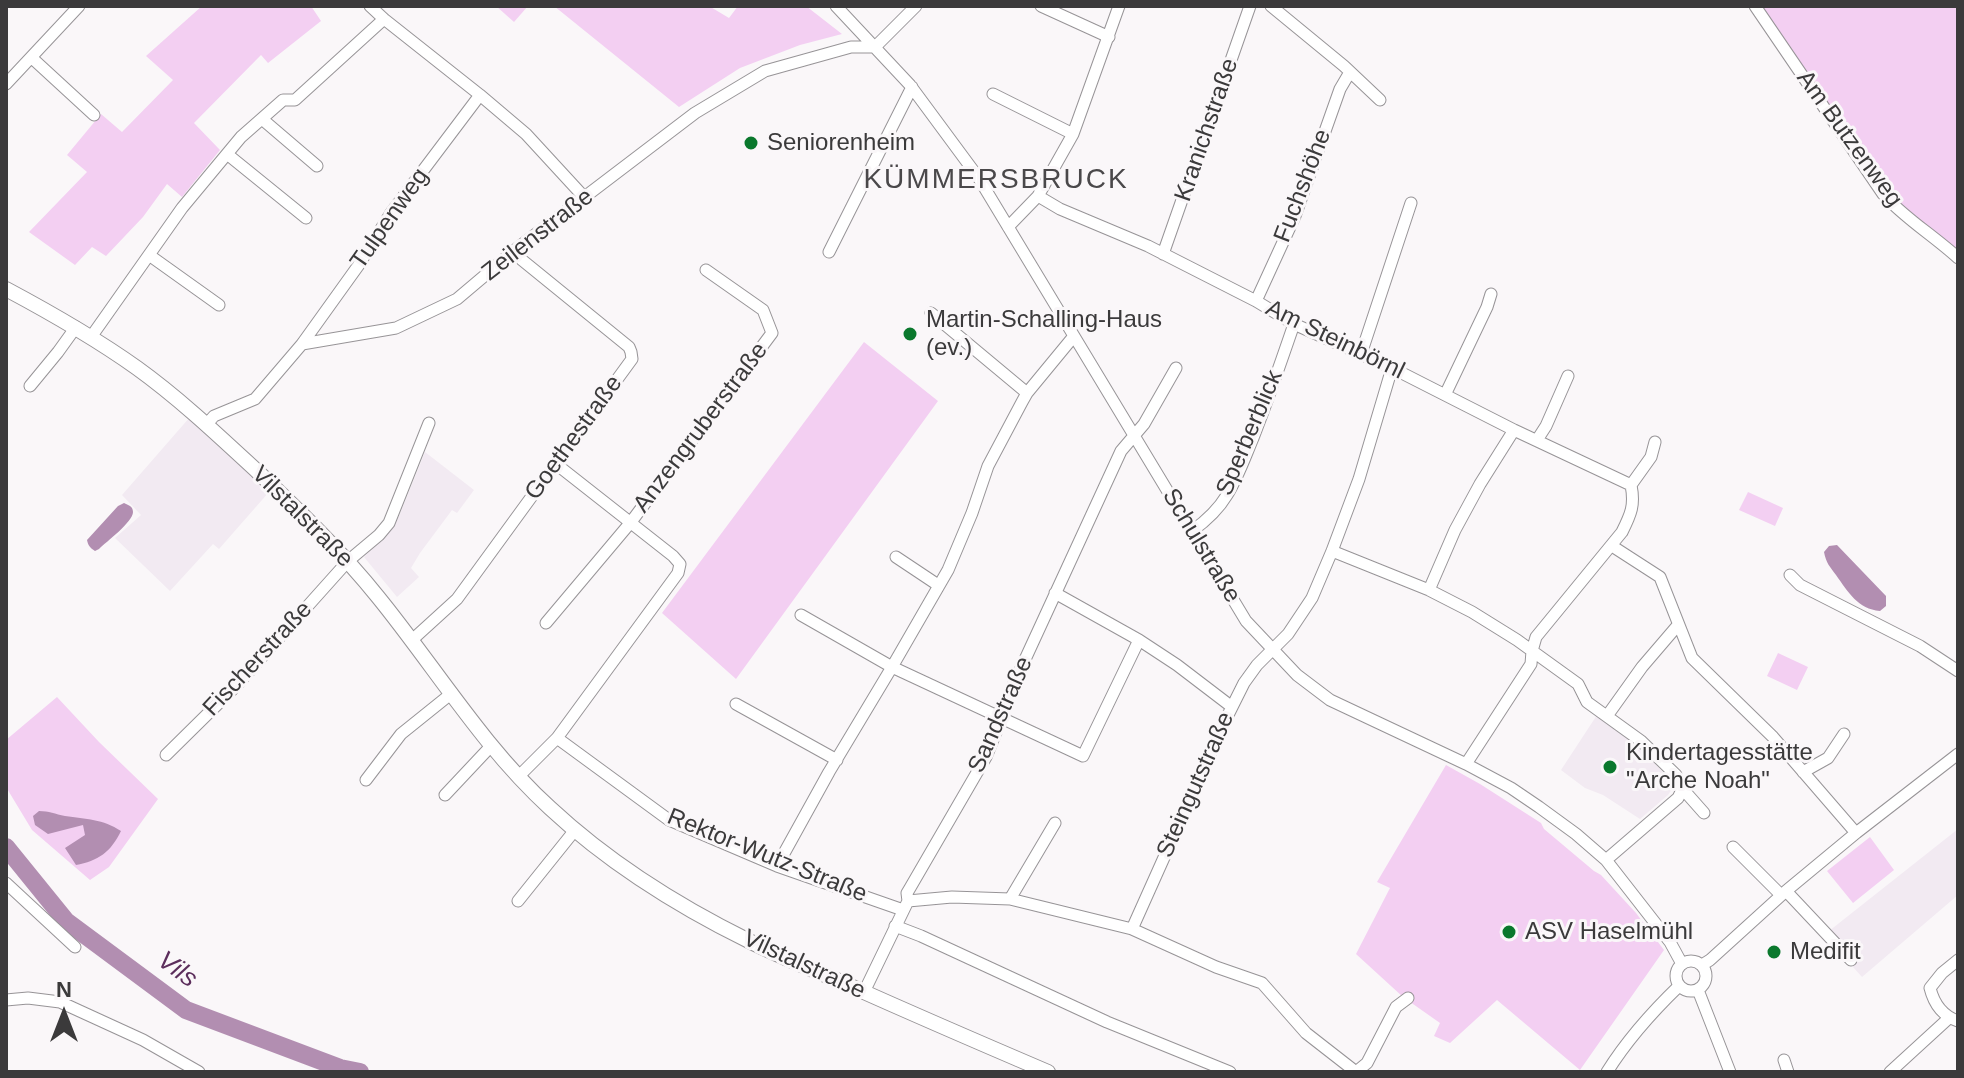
<!DOCTYPE html>
<meta charset="utf-8">
<style>
body{margin:0}
#map{position:relative;width:1964px;height:1078px;overflow:hidden;background:#faf7f9;font-family:Arial,sans-serif}
canvas{display:block}
.frame{position:absolute;inset:0;border:8px solid #3b3a3b;pointer-events:none}
.north{position:absolute;left:24px;top:974px;width:80px;height:80px;-webkit-text-stroke:6px #faf7f9;paint-order:stroke;rotate:0deg;font-size:22px;font-weight:700;line-height:32px;text-align:center;color:#3b3a3b}
.north::after{content:'';display:block;margin:auto;width:28px;height:36px;background:#3b3a3b;clip-path:polygon(50% 0,100% 100%,50% 72%,0 100%)}
</style>
<div id="map">
<canvas width="1964" height="1078"></canvas>
<div class="frame"></div>
<div class="north">N</div>
</div>
<script>
const context = document.querySelector('canvas').getContext('2d');
context.lineJoin = 'round';
function paint(path, color) { context.fillStyle = color; context.fill(path, 'evenodd'); }
function stroke(path, color, width, dash) { context.strokeStyle = color; context.lineWidth = width; context.lineCap = dash ? 'butt' : 'round'; context.setLineDash(dash || []); context.stroke(path); }
function write(font, color, halo, rows, align = 'center') {
  context.font = font + ' Arial,sans-serif'; context.lineWidth = 6; context.setLineDash([]); context.textBaseline = 'middle'; context.strokeStyle = halo; context.fillStyle = color; for (const [text, x, y, turn = 0] of rows) {
    context.save(); context.translate(x, y); context.rotate((+turn || 0) * Math.PI / 180); context.textAlign = isNaN(turn) ? turn : align; if (halo) context.strokeText(text, 0, 0); context.fillText(text, 0, 0); context.restore();
  }
}
paint(new Path2D(`
 M190,417l79,75 -50,57 -6,-5 -43,47 -55,-53 26,-23 -19,-20z
 M425,452l49,38 -17,23 -5,-3 -32,43 -9,15 8,9 -22,20 -33,-40 23,-24 12,-17z
 M1597,715l36,25 37,40 2,9 -4,6 -28,24 -37,-24 -18,-7 -24,-18z
 M1958,829v66l-96,82 -38,-42z`), '#f2eaf2');
paint(new Path2D(`
 M202,6h109l10,15 -53,42 -7,-8 -67,68 26,27 -38,47 -15,-13 -24,33 -37,39 -14,-9 -17,18 -46,-33 58,-60 -20,-17 34,-41 21,18 51,-52 -27,-24z
 M496,6h32l-14,16z
 M554,6h155l20,12 9,-12h68l36,28 -42,11 -60,23 -61,39z
 M1762,6h196v247l-56,-46 -49,-64z
 M864,342l74,59 -202,278 -74,-66z
 M1748,492l35,16 -8,18 -36,-16z
 M1778,653l30,14 -11,23 -30,-14z
 M57,697l42,45 59,57 -49,68 -19,13 -58,-50 -26,-43v-47z
 M1446,765l34,19 61,39 3,6 50,42 7,4 35,38 28,37 -84,120 -83,-70 -47,43 -16,-7 6,-13 -37,-26 -47,-43 34,-66 -13,-6z
 M1870,837l24,33 -41,33 -26,-32z`), '#f3cff2');
paint(new Path2D(`
 M124,503c4,2 9,3 9,9 0,10 -27,30 -34,37l-4,2c-5,-3 -7,-6 -8,-11l31,-34z
 M1837,545l49,51v10l-6,5c-22,-2 -32,-19 -44,-36 -6,-8 -10,-12 -12,-23l5,-6z
 M39,811c10,0 16,3 26,5 21,3 38,3 56,15 -10,21 -23,30 -45,34l-11,-17 20,-13 -2,-10 -35,9 -13,-9 -2,-9z`), '#b28eb1');
stroke(new Path2D(`
 M6,847l60,74 120,89 154,58 20,4`), '#b28eb1', 18);
const minor = new Path2D(`
 M370,6l14,13 96,76 46,39 58,63
 M836,6l74,79 68,92 268,444 51,54 33,25 136,64 45,24 28,19 37,27 30,26 64,82 12,22
 M1041,6l68,31
 M1271,6l73,60 36,34
 M1755,6l128,188c20,23 51,42 75,64
 M875,47l41,-41
 M32,58l62,57
 M6,84l73,-78
 M993,94l80,40
 M262,119l55,47
 M227,154l79,64
 M1038,196l22,13 88,37 108,55 38,23 98,44 122,62 117,55
 M1008,227l30,-31 35,-62 46,-128
 M829,252l83,-165
 M1163,254l87,-248
 M149,255l70,50
 M1256,301l39,-85 45,-127 10,-17
 M931,313l96,80
 M91,337l91,-129 59,-71 42,-37h12l89,-81
 M302,344l94,-16 61,-29 58,-49 180,-137 70,-42 86,-24h24
 M1361,354l50,-151
 M30,386l28,-34 18,-25
 M1445,395l42,-88 4,-13
 M206,425l8,-9 41,-17 47,-55 56,-78 33,-53 89,-118
 M1537,440l9,-14 22,-50
 M1192,531c14,-10 26,-21 35,-36 11,-18 18,-38 26,-57 15,-38 28,-76 41,-114
 M1612,546l48,31 32,81 81,79 83,96
 M1332,551l97,39 43,22 45,28 61,44 9,18 54,39 35,34 5,12v5l-3,6 -72,62
 M896,557l42,28
 M1790,575l10,10 120,61 38,25
 M1429,590l26,-60 25,-46 34,-54
 M1055,593l84,47 38,25 55,42
 M801,615l91,52 191,89 56,-116
 M546,623l85,-101 141,-189 -9,-23 -57,-40
 M412,640l45,-41 175,-240 -1,-7 -2,-5 -107,-87 -8,-9
 M736,704l101,56
 M1607,716l35,-49 36,-42
 M557,738l112,82 108,46 126,44
 M166,755l71,-70 111,-124 31,-26 10,-12 40,-100
 M1466,764l65,-100 1,-13 4,-14 86,-105c9,-18 13,-27 9,-47l20,-28 4,-15
 M1803,772l25,-14 16,-24
 M519,776l38,-38 121,-165 2,-9 -7,-8 -117,-92
 M366,780l35,-46 51,-41
 M1681,787l23,26
 M445,795l47,-50
 M1733,847l48,48
 M777,866l52,-94 63,-105 56,-97 24,-57 16,-47 34,-64 5,-9 47,-57
 M6,883l69,64
 M1786,891l65,69
 M1010,899l45,-76
 M518,901l57,-71
 M908,901l44,-4 58,2 122,30 84,38 46,16 44,50 50,39 11,-9 29,-56 12,-9
 M895,926l26,10 186,86 123,50
 M1132,929l94,-210 18,-36 13,-18 31,-31 24,-36 20,-47 27,-72 33,-111
 M1958,960l-16,13 -12,15c4,16 13,28 28,33
 M1676 976a15 15 0 1 1 30 0a15 15 0 1 1-30 0Z
 M1702,965l8,-5 76,-69 70,-58 102,-79
 M1698,990l32,82
 M864,992l44,-91 -1,-8 3,-5 76,-131 13,-32v-9l122,-265 23,-27 32,-56
 M6,1000l22,-2 32,4 83,38 56,32
 M1784,1060l4,12
 M1607,1072c20,-32 45,-60 72,-86
 M1890,1072l59,-54`);
const major = new Path2D(`
 M6,289c45,24 89,49 131,79 43,31 82,68 121,104 42,40 84,80 120,125 57,70 105,150 172,211 58,54 128,98 199,133 32,16 65,29 97,43 67,30 134,59 202,88`);
stroke(minor, '#979497', 13);
stroke(major, '#979497', 16);
stroke(minor, '#fff', 11);
stroke(major, '#fff', 14);
for (const [x, y, r, color] of [
 [751,143,8,"#0a782d"],
 [910,334,8,"#0a782d"],
 [1610,767,8,"#0a782d"],
 [1509,932,8,"#0a782d"],
 [1774,952,8,"#0a782d"]
]) { const dot = new Path2D(); dot.arc(x, y, r, 0, 2 * Math.PI); context.fillStyle = color; context.fill(dot); stroke(dot, '#faf7f9', 3); }
write('24px', '#3b3a3b', '#faf7f9', [
 ["Kranichstraße",1207,130,-71],
 ["Am Butzenweg",1849,139,54],
 ["Fuchshöhe",1303,186,-69],
 ["Tulpenweg",390,219,-55],
 ["Zeilenstraße",538,235,-38],
 ["Am Steinbörnl",1335,340,26],
 ["Anzengruberstraße",701,428,-53],
 ["Sperberblick",1250,433,-67],
 ["Goethestraße",574,438,-54],
 ["Vilstalstraße",302,517,45],
 ["Schulstraße",1201,546,59],
 ["Fischerstraße",258,659,-47],
 ["Sandstraße",1001,715,-66],
 ["Steingutstraße",1196,785,-66],
 ["Rektor-Wutz-Straße",767,856,22],
 ["Vilstalstraße",804,965,25]
]);
write('24px', '#3b3a3b', '#faf7f9', [
 ["Seniorenheim",767,143],
 ["Martin-Schalling-Haus",926,320],
 ["(ev.)",926,348],
 ["Kindertagesstätte",1626,753],
 ["\"Arche Noah\"",1626,781],
 ["ASV Haselmühl",1525,932],
 ["Medifit",1790,952]
], 'left');
write('italic 26px', '#5c2e5c', '#faf7f9', [
 ["Vils",177,970,36]
]);
context.letterSpacing = '2px';
write('28px', '#4a484a', '#faf7f9', [
 ["KÜMMERSBRUCK",996,180]
]);
context.letterSpacing = '0px';
</script>
